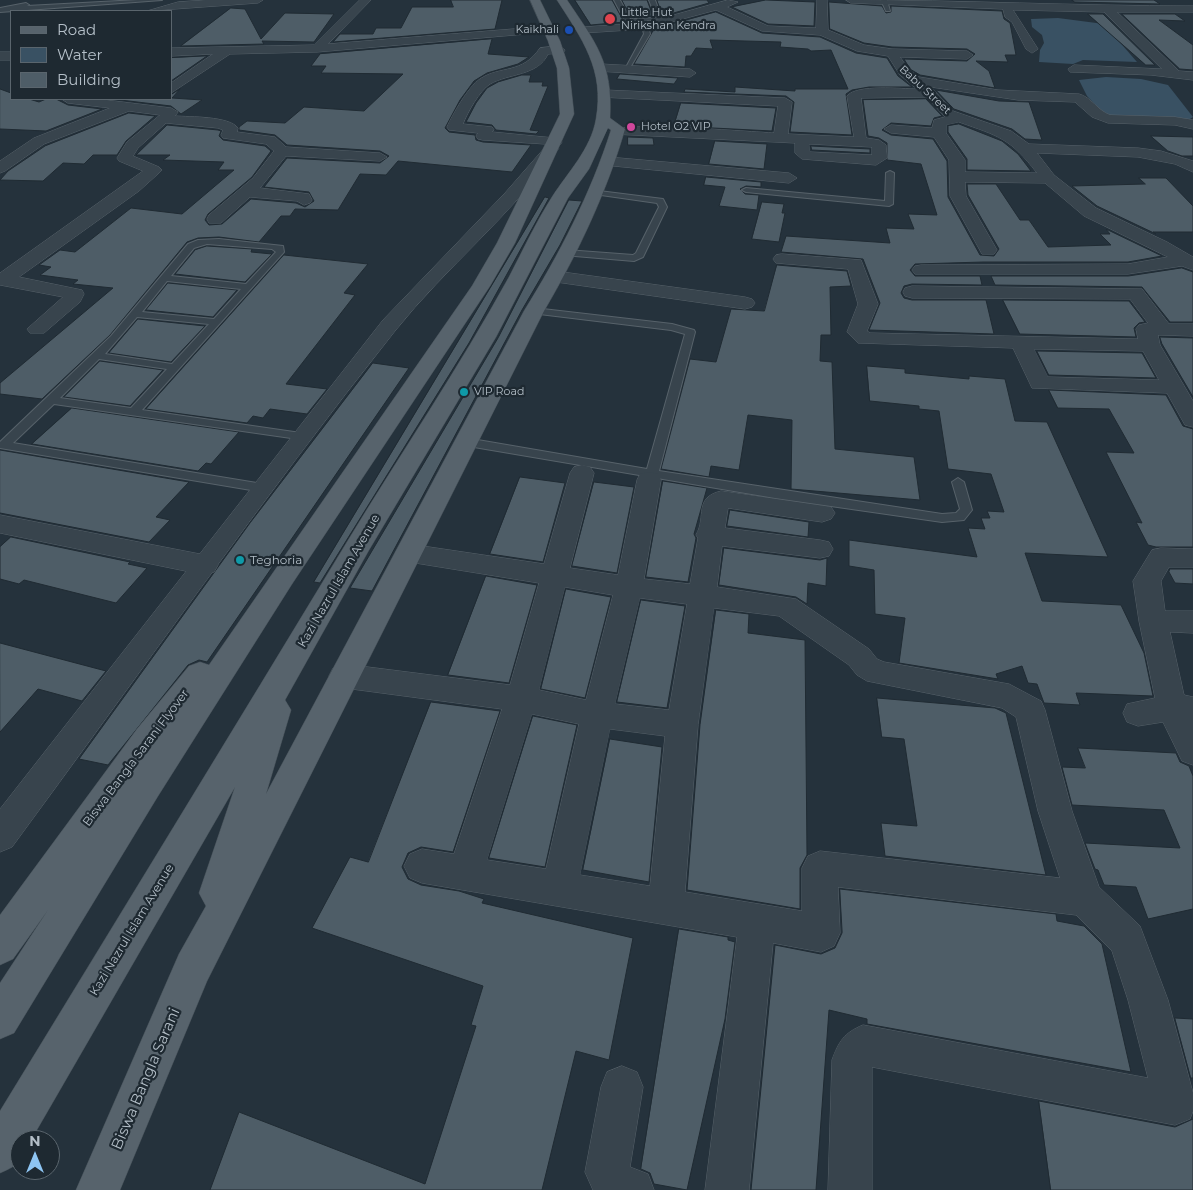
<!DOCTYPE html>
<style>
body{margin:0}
#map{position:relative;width:1193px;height:1190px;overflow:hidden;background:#25323c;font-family:Montserrat,sans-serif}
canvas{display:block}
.legend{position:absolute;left:10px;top:10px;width:162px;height:90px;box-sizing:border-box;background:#1e2931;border:1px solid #5a656d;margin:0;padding:6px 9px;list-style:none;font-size:15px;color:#b4bfc8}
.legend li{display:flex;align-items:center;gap:10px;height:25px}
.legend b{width:25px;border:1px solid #5a656d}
.north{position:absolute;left:10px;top:1130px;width:50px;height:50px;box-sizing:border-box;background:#1e2931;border:1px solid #5a656d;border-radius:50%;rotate:0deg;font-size:14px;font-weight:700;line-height:20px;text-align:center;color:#b4bfc8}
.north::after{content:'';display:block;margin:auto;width:18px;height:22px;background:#8ec5f3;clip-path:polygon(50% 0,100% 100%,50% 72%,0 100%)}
</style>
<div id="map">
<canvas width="1193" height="1190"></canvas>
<ul class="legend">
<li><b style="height:6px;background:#57636c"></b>Road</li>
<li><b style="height:14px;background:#395163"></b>Water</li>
<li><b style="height:14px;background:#4e5d67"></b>Building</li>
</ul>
<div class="north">N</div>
</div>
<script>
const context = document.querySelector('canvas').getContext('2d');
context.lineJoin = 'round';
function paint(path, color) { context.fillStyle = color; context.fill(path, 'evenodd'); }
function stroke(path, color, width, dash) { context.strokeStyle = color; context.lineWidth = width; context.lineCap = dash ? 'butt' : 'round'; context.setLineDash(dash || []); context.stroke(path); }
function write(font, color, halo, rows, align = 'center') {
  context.font = font + ' Montserrat,sans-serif'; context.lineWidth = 4.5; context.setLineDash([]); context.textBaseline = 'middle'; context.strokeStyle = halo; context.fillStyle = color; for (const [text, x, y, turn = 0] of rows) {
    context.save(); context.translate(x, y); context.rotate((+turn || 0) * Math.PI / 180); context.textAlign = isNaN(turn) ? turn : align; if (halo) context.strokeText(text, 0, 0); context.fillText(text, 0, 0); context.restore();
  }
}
paint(new Path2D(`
 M1058,18l46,6 33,38 -54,-2 -10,4 -34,-2 1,-12 4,-7 -2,-8 -10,-8 -1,-8z
 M1106,77l35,2 27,6 25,32 -3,2 -35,1 -50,-5 -18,-19 -8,-16z`), '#395163');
const building = new Path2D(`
 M451,0h51l-7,29 -162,13 7,-8h33l3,-6h25l11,-21h41z
 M575,0h37l12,22 -33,3z
 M622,0h25l6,16 -22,1z
 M657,0h50l2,3 -46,13z
 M766,0l49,2 -1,24 -46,-2 -36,-17z
 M1072,0h82l6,4 -85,-2z
 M829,2l53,4 4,7 5,-1v-6l111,5 2,8 6,4 6,32h-11l3,7 -32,-1 13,10 6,17 -75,-13 -10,-6 -6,-10 63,2 8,-7 -8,-5 -75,-2 -28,-4 -34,-14z
 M231,8l14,1 16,30 24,-26 49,1 -20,28 -52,-1 2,3 -83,2z
 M716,12l46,21 58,4 36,16 31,5 11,18 14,11h-43l-17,3 -6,4 6,41 -62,-3 4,-30 -8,-6 -102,-4 1,-3 50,3v-5l60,4v-2h53l-17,-39 -20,1 -3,-2 -28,-2 1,-5 -71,-2 3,9 -17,-1 -5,8h-5l-1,11 -51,-3 20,-35z
 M1088,14h15l52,51h-9z
 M1122,14h53l10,7 -26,-1 34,25v25l-13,-1z
 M492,39l-4,15 41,3 -11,7 -31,9 -13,8 -14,19 -15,28 4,4 26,3 1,5 7,2 48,3 -19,27 -114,-11 -12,14 -26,-1 -22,36 -43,-1 -5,7h-9l-22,26 -40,-5 -21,1 -11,4 -77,93 -68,64 -42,-5v-11l113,-95 -40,-4 5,-4 -38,-5 11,-8 -12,-2 21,-15 15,2 56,-44 51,6 52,-44h-16l6,-8 -61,-2 7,-5h-34l31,-30 51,5 3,1 -2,5 4,4 42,6 6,5 -19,26 -44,37 -3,6 4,5 13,-1 29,-25 45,4 9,4 9,-6 -5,-9 -45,-5 23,-29 93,5 9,-7 -9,-5 -93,-6 -12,-10 -36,-5v-3l8,-6 38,2 19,-16 60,4 39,-37 -82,-1 5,-7h-15l9,-12z
 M207,56l-36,25v-23z
 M620,74l58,4 -4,6 -57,-5z
 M522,75h9l-2,7h14l-1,4h6l-18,44 9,1 -3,3 -40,-4 -4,-5 -26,-3 10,-19 11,-15 11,-6z
 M0,89l11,4v6h18l10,3 7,-3h10l12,6 34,4 -56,22 -46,-2z
 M180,89l-8,9 30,2 -21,14 -10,-8 -59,-7h59v-4z
 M936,90l63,11 30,1 13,38 -17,-1 -13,-10 -58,-20z
 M926,99l16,17 -8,2 -3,8 -40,-3 -9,7 9,5 42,4 14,22 1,36 32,58 14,1 5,-7 -31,-54 -1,-11h29l24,36h9l19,27 63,-2 -11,-11h10l-4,-5 56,27 -34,6h-145l-68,2 -5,6 5,6h65l2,9 -70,-1 -8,2 -3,7 3,5 8,2h74l8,34 -125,-4 11,-27 -17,-44 -82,-7 5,-16 104,7 -4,-15 28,1 -6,-15 29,1 -16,-51 -34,-4v-17l-8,-5 -11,-2 -5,-36z
 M681,103l95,5 -4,23 -98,-5z
 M129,113l26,3 -29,25 -9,14h-24l-9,9 -21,-1 -20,18 -43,-1 8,-9 37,-25z
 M959,124l43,17 16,13 13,17 -64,-1v-11l-19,-27v-6z
 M1151,136l42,1v19h-11l-14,-5z
 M628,137l25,1 1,7h-26z
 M715,141l52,3 -3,25 -55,-5z
 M811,146l59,3v4l-58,-3z
 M706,177l55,5v5l-15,-1 -6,3 5,5 14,1 -2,15 -38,-4 6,-19 -21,-2z
 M1139,178h27l27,28v26h-40l3,2 -59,-28 -25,-20 73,-2z
 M545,197l4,1 -80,145 -149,240 -6,-1z
 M569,200l13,1 -22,44 -38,65 -150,281 -22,-3 148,-250z
 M762,202l22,2 -2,9h3l-6,29 -27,-3z
 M207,246l45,3 -1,3 21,2 -27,28 -70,-8 20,-24z
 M284,255l84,9 -24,29 11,2 -69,89 41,5 -20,25 -37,-5 -7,9 -10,-2 -6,7 -101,-14z
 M777,265l70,6 4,15 -21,1 1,48h-10l-1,26 12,1 3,87 79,8 6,43 -129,-11 1,-69 -44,-5 -9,55 -28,-4 -2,11 -48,-8 29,-110 26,3 15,-53 33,2z
 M1182,268l11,4v50h-23l-28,-35 -147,-2 -4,-9h137z
 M168,283l69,7 -24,27 -67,-7z
 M1003,300l126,1 16,21 -6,1 -5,5 2,9 -116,-3z
 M138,319l67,7 -34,36 -62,-9z
 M1160,337l33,1v59l-31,-53z
 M1037,351l105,2 14,25 -107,-3z
 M100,361l63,9 -33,36 -66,-9z
 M373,363l36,5 -202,294 -8,-2 -11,5 -80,100 -29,-6 171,-236z
 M867,366l38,3v4l64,6v-3l36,3 10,42 32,1 61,135 -83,-4 17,48 79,4 23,48 9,43 -77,-3 4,12 -36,-2 -7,-19 -9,-1 -6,-17 -26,8 2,5 -99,-16 6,-45 -30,-4 -1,-44 -25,-4v-26l128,17 -9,-29 17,1 -4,-11h9l-3,-7 17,1 -13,-38 -43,-5 -9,-58 -20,-2v-3l-49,-5z
 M1049,390l117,5 17,31 10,3v118h-37l-8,-2 -12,-23 6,1 -36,-71 28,1 -25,-44 -51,-1z
 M72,408l167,24 -28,32 -5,-1 -8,8 -166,-27z
 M0,450l189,32 -33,35 14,3 -21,22 -149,-29z
 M520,477l45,6 -22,79 -53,-8z
 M663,481l44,7 -13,46 2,4 -8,44 -42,-5z
 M594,482l40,5 -17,86 -45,-7z
 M730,510l79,12 -1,15 -81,-11z
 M11,537l119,25 -2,2 19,4 -31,35 -92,-23 -5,4 -19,-5v-32z
 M724,548l96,12 7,-2 -1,28 -18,-3 -1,21 -11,-7 -77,-12z
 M1170,569h23v15l-18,-1 -6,-11z
 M486,576l51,9 -28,98 -61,-8z
 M566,589l45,8 -26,101 -44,-9z
 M641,600l44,6 -18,102 -50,-6z
 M716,610l33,4 -1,19 57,7 2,215 -7,13v41l-113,-19 13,-165z
 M0,643l106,28 -24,30 -44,-12 -38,43z
 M877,698l118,10 11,5 40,162 -161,-19 -4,-33 36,3 -13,-87 -22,-2z
 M431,702l69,9 -47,141 -32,-5 -13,6 -6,14 6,12 13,6 38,6 25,8 -2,4 151,35 -24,122 -33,-9 -34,139h-332l29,-78 186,72 51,-158 -5,-1 12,-39 -171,-58 38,-71 18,5z
 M533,716l44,9 -32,142 -56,-9z
 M610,739l52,8 -13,135 -66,-12z
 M1078,748l98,5 4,9 9,4 4,10v133l-45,10 -12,-32 -32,-2 -6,-15 -3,-1 -10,-26 95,5 -16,-38 -92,-5 -10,-38 23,1z
 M840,889l216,25 1,7 27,5 18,18 29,128 -264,-48v-5l-38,-9 -13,180h-65l24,-245 46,9 14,-6 7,-15z
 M679,929l49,8v3l7,2 -10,77 -38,171 -33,-6 -4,-11 -9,-4z
 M1175,1018l18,1v59h-2z
 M1039,1101l136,26 18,-8v71h-142z`);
paint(building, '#4e5d67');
stroke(building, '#202b33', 1);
const service = new Path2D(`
 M138,0h24l-162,12v-4l26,-5 3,2 -2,1z
 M614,0h6l10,19 26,-1 -7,-18h6l7,19 -29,3 4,5 -5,1 -7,-7z
 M881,0h6l3,11h-4z
 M645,24l3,2 2,8 -22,37h-4l20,-37 -2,-8z
 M890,171l4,2 -1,31 -4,2 -143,-14 -4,-2 4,-2 139,13 1,-28z
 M591,190l72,9 4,8 -24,50 -9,4 -71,-6 -1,-2 4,-3 67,5 3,-2 23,-46 -2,-4 -63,-9h-3z
 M219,239l64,7 1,6 -142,158 159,23 6,4 -2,3 -251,-36 -41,39 250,41 4,1 2,3 -2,3 -4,1 -263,-44v-6l111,-106 77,-92 10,-4zM207,244l65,5 4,3 -30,32 -75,-8 23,-28zM167,281l74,8 -27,30 -72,-7zM137,317l72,7 -37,40 -67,-10zM99,359l68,10 -36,39 -71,-10z
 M534,308l138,16 22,6 1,2 -36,139 283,43 14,-1 4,-4 -8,-27 6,-4 6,4 8,28 -8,10 -22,2 -167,-24 -313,-53 -2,-3 6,-4 181,31 38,-135 -14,-4 -140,-17v-4z`);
const minor = new Path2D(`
 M207,0h56l-5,3 -111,8 31,-9z
 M360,0h11l-43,44 222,-18 6,3 -6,3 -233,20 -87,2 -59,39v-10l42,-29 -42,2v-8l143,-3z
 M728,0l10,2 -11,5 41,19 48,2 1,-28h10l1,30 36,15 28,4 75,2 6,4 -6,4 -67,-2 9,13 10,7 79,13 81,4c12,3 19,17 31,21l65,2 18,3v9l-18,-4 -67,-2 -16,-6 -17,-15 -57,-2 -87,-13 22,24 58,20 18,13 109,4 23,3 32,10v11l-18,-8 -37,-7 -101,-4 17,22 42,33 71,34 26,15v13l-11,-4 -54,8h-213l-3,-4 3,-4 6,-1 207,-1 40,-7 -84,-41 -39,-33 -80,-1 1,14 31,54 -3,4h-12l-32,-58 -1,-36 -15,-23 -43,-4 -7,-4 7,-4 41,3 2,-8 11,-3 -18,-20 -66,1 5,40 13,2 7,5 1,13 -11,7 -74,-6 -7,-6v-10l-183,-9 -2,-3c8,-10 142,1 164,2l4,-27 -178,-9 -2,-3 7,-4 180,8 7,4 -4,32 66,3 -7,-41c10,-12 55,-7 70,-7l-17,-14 -12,-19 -31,-5 -37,-16 -58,-4 -46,-21 -71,19 -62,4 -6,-3 6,-3 62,-4zM959,122c40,14 51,16 78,51l-72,-1v-12l-19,-27v-8zM809,144l63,3v8l-62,-3z
 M846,0c116,0 231,6 347,6v6h-76l62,59 14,1v8l-42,-5 -81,-3 -2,-3 6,-4 88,4 -58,-57 -91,-2 25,39 -6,4 -6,-4 -14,-27 -7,-5 -2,-8 -152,-6z
 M559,46l6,4 -2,3 -15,1c-10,22 -39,19 -58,30 -10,6 -23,29 -27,40l29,3 2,3 -2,2 63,6 5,1 2,3 -2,3 -77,-5 -5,-1 -2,-3 2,-3 -29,-3 -2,-3c6,-13 21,-40 33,-48 21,-14 42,-4 60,-31z
 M0,52h11v8h-11z
 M601,64l89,5 6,4 -6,4 -93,-6 -2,-3z
 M62,99h36l73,9 7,4 -3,4c15,1 54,0 63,12l-1,4 38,5 11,10 94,6 7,4 -7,4 -94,-5 -26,32 49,6 3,6 -2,3 -6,2 -7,-4 -47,-4 -29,26h-12l-2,-4 2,-4 44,-37 21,-27 -8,-7 -43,-6 -2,-3 2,-5 -5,-2 -52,-5 -28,25 -5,8 26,11 3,3 -3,3 -20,18 -120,86 63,13 2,4 -4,8 -36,31h-14l-3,-4 36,-32 -63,-12v-12l143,-102 -24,-10 -2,-3 10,-16 33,-27 -31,-4 -85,33 -39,27 -5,2v-12l34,-23 76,-30 -42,-5z
 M608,157l181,16 8,5 -8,5 -186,-18 -3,-3 3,-3z
 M782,254l79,6 17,44 -11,27 3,2 268,6 -2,-10 3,-4 9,-2 -18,-24 -218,-1 -7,-2 -2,-4 2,-4 7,-2 230,3 27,35h24v12l-35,-1 2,10 33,56v26l-8,-2 -18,-32 -135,-5 -19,-40 -155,-5 -11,-11 11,-28 -10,-35 -72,-6 -3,-4 3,-4zM1034,349l109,2 16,29 -111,-3z
 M555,271l190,26 7,2 3,4 -3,4 -7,2 -196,-28 -3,-4 3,-4z
 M582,465l8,2 4,6 -24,95 48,7 19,-95 3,-6 9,-2 9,2 3,6 -17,99 46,5 8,-46 -2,-3c11,-19 -3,-37 25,-44l110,16 4,6 -4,6 -9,3 -94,-14 -3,20 95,12 9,2 4,7 -4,7 -9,2 -98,-12 -5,41 79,12 73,50 8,10 7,3 125,22 32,17 4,9 27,101 27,76 41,39 28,74 25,93v18l-3,8 -15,6 -303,-58v123h-44l4,-130c7,-19 12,-27 31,-35l285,53 -20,-78 -16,-49 -36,-36 -238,-28 2,46 -6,13 -13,6 -48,-9 -24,247h-44l32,-253 -315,-54 -12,-5 -6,-12 6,-12 12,-5 32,5 48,-145 -158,-21 -11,-4 -4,-8 4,-8 11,-4 166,21 29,-102 -130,-21 -9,-2 -4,-7 4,-7 9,-2 135,20 26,-91 4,-6zM565,587l48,8 -27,105 -47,-10zM640,598l47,6 -18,106 -54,-6zM714,608l65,8 70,49 8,10 10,6 135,27 14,9 22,94 22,67 -240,-27 -12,5 -6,12v43l-117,-19 13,-167zM532,714l47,10 -33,145 -59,-9zM610,729l55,7 -15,150 -70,-11z
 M0,515l205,40 9,3 4,7 -4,7 -9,3 -205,-42z
 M1161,548l32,1v18h-24l-8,14 4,30h28v22l-23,-1 14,63 9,2v68l-11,-4 -19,-39 -25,4 -11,-4 -4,-9 4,-9 28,-6 -16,-77 -6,-40 19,-31z
 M622,1066l15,6 6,15 -13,80 18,7 6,16h-61l-8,-18 16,-85 6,-15z`);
const tertiary = new Path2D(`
 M552,144l7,4c-47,67 -113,119 -164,183 -133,167 -256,344 -383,516l-12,5v-43l383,-489 122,-127 42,-48z`);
const primary = new Path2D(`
 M530,0h10l20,41 9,27 5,46 -59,129 -25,43 -198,298 -134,212 -144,237 -14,6v-56l48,-73 -35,49 -13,6v-50l137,-186 52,-63 11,-4 9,3 263,-379 25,-43 63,-129 -3,-46 -9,-27z
 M557,0h10c29,43 46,63 43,118l15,11c-18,63 -48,126 -81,182l-337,670 -87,209h-44l103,-236 27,-48 -7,-13 36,-106 -204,353h-11c0,22 1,24 -20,33v-62c116,-190 232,-379 347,-569 54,-89 112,-174 162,-265 14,-27 27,-55 43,-80 16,-25 39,-48 44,-78 9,-49 -14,-80 -39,-119zM608,128l3,2c-20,63 -52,125 -87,181l-258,483 25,-84 -6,-10 84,-150 127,-213 72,-139 21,-29z`);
stroke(service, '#57626a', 2);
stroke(minor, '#57626a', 1);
stroke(tertiary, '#57626a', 1);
stroke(primary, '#424d55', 1);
paint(service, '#38444d');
paint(minor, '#38444d');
paint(tertiary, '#38444d');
paint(primary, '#57636c');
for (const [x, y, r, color] of [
 [610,19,6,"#e0444e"],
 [569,30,5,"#1a4fb4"],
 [631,127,5,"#d1479c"],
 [464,392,5,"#0f9aa8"],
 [240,560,5,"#0f9aa8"]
]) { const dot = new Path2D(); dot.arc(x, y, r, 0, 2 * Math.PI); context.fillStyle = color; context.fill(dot); stroke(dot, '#1e2931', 2); }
write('11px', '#b4bfc8', '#1e2931', [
 ["Little Hut",621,13],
 ["Nirikshan Kendra",621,26],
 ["Kaikhali",559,30,"right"],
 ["Hotel O2 VIP",641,127],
 ["VIP Road",474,392]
], 'left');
write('11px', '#b4bfc8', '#1e2931', [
 ["Babu Street",925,90,43]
]);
write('12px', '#b4bfc8', '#1e2931', [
 ["Teghoria",250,560]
], 'left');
write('12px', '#b4bfc8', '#1e2931', [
 ["Kazi Nazrul Islam Avenue",339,581,-60],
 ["Biswa Bangla Sarani Flyover",136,758,-53],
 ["Kazi Nazrul Islam Avenue",132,930,-59]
]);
write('15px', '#b4bfc8', '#1e2931', [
 ["Biswa Bangla Sarani",146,1079,-67]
]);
</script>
